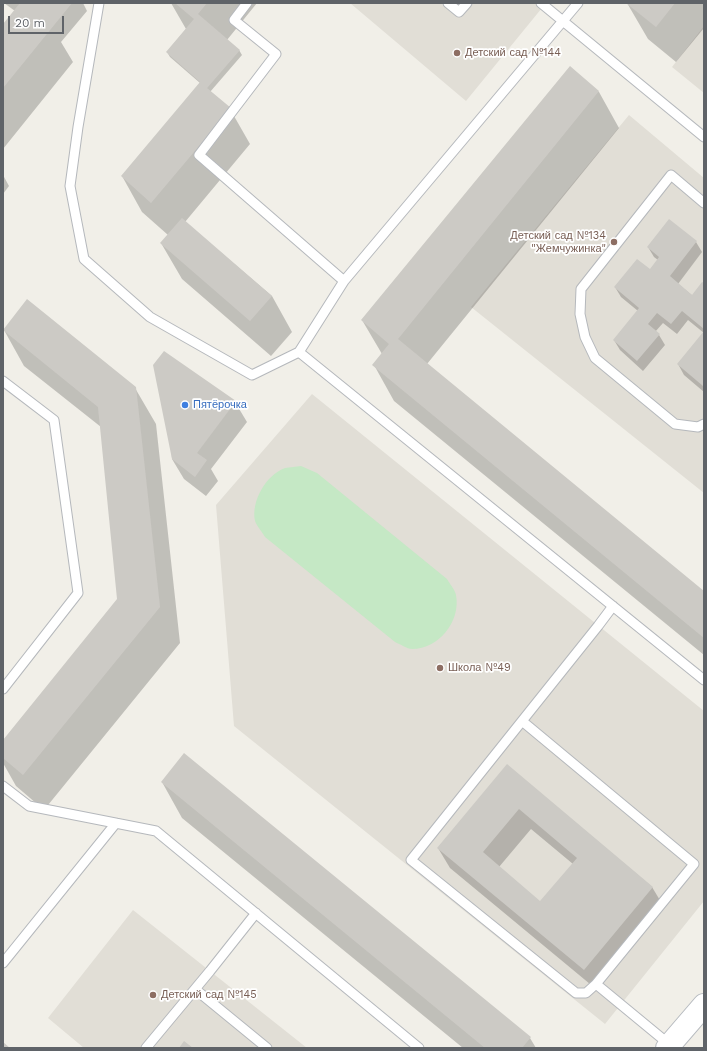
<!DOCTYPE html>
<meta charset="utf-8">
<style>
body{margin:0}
#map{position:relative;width:707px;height:1051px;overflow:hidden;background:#f1efe8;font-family:"Work Sans",sans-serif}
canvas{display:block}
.frame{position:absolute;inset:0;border:4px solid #5f6368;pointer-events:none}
.scale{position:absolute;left:8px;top:16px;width:56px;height:18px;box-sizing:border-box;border:2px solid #5f6368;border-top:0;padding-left:5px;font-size:12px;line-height:14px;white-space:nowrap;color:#5f6368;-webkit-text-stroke:3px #fff;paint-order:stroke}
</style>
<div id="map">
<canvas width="707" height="1051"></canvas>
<div class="frame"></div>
<div class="scale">20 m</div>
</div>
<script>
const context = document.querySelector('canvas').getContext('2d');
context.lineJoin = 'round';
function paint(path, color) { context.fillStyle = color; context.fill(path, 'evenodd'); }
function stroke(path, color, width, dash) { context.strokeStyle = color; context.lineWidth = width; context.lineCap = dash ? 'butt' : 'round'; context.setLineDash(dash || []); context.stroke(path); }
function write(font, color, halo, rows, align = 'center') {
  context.font = font + ' "Work Sans",sans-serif'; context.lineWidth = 3.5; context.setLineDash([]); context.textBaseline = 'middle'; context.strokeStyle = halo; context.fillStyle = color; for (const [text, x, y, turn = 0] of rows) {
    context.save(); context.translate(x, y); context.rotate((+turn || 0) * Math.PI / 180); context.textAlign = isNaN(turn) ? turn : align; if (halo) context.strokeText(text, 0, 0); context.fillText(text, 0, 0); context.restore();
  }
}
paint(new Path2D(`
 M350,3h196l-80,98z
 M704,26v67l-32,-26z
 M629,115l75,63v315l-233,-186z
 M312,394l392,317v190l-99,123 -371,-298 -18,-221z
 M133,910l174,138h-223l-36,-30z`), '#e1ded6');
paint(new Path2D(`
 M301,466l16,7 130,106c3,5 8,11 9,16 5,26 -17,54 -44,54 -5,0 -12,-5 -17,-7l-130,-105c-3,-5 -8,-11 -10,-16 -4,-20 11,-46 30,-53 5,-1 11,-1 16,-2z`), '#c5e8c5');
paint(new Path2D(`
 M4,3h79l4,8 -26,31 12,20 -70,87v-123l12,-15z
 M171,3h86l-30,37 12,10 3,5 -32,37 20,17 20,35 -65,78 87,74 20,36 -21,24 -89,-77 -21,-36 7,-8 -26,-23 -20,-36 78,-93 -30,-26 -3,-5 19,-23z
 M627,3h77v25l-28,34 -28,-23z
 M570,68l29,24 20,36 -192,236 277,228v63l-310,-254 -20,-36 8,-11 -20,-34z
 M3,175l6,11 -6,8z
 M696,242l6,10 -24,32 15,12 11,-11v107l-20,-17 -6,-11 26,-31 -16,-13 -11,14 -14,-11 -8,9 4,3 6,10 -22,26 -23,-21 -6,-10 24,-29 -17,-14 -6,-10 35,-17 8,-10 -4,-3 -6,-10z
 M4,330l131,58 21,36 24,219 -136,167 -28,-24 -13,-23v-22l115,-141 -17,-173 -77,-61z
 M164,352l71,50 12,20 -36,47 7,12 -12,15 -22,-17 -12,-20z
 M507,766l145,121 12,20 -68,82 -146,-121 -12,-20zM531,829l42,35 -32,39 -42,-36z
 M162,782l368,256 6,10h-73l-281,-230z`), '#0003');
paint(new Path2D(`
 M20,3h52l-69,85v-64z
 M175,3h32l-9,11 42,36 -33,38 24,20 -80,95 -30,-27 79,-94 -34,-30 28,-33z
 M626,3h49l-19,24z
 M570,66l29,25 -201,248 306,252v47l-332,-273 17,-21 -28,-24z
 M182,218l90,78 -22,25 -90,-78z
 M669,219l28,22 -27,35 22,19 10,-13 2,1v46l-22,-18 -11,13 -14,-11 -9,11 12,10 -23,27 -24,-21 26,-32 -25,-21 23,-28 13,10 9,-12 -12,-10z
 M27,299l109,88 24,220 -137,168 -20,-17v-18l114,-141 -19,-192 -95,-77z
 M704,331v54l-1,1 -26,-22z
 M164,351l72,50 -39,52 10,7 -12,17 -23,-18 -19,-94z
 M184,753l347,284 -9,11h-37l-324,-266z
 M507,764l146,123 -69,83 -147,-122zM519,809l58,49 -37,43 -57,-49z
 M184,1041l9,7h-14z
 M3,1042l7,6h-7z`), '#cccac5');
const lane = new Path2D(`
 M99,3l-21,124 -8,59 14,73 66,58 102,58 47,-23 45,-71 234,-278
 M247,3l-13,17 42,34 -77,101 145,126
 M448,3l11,9 8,-9
 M541,3l163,134
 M704,203l-33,-28 -90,114 -1,25 5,23 10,21 80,66 23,3 6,-3
 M299,352l405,328
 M3,381l51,39 24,173 -75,96
 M613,606l-15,20 -76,95 172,143 -98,120 74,61
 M522,721l-111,139 165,133h10l10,-9
 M3,786l26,20 127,25 263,217
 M3,963l113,-140
 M195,989l72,59
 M146,1048l64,-77 46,-58`);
const secondary = new Path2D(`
 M667,1048l37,-43`);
stroke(lane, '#b5b8bc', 11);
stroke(secondary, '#b6babf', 24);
stroke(lane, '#fff', 9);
stroke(secondary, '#fff', 22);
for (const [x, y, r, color] of [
 [457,53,4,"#8d6e63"],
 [614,242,4,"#8d6e63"],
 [185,405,4,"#3f7fe0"],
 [440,668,4,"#8d6e63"],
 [153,995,4,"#8d6e63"]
]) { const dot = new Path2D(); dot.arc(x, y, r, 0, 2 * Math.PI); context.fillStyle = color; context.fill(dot); stroke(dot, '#fff', 1.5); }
write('11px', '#785e54', '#fff', [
 ["Детский сад №144",465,53],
 ["Детский сад №134",606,236,"right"],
 ["\"Жемчужинка\"",606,249,"right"],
 ["Школа №49",448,668],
 ["Детский сад №145",161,995]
], 'left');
write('11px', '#366cbe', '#fff', [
 ["Пятёрочка",193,405]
], 'left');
</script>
